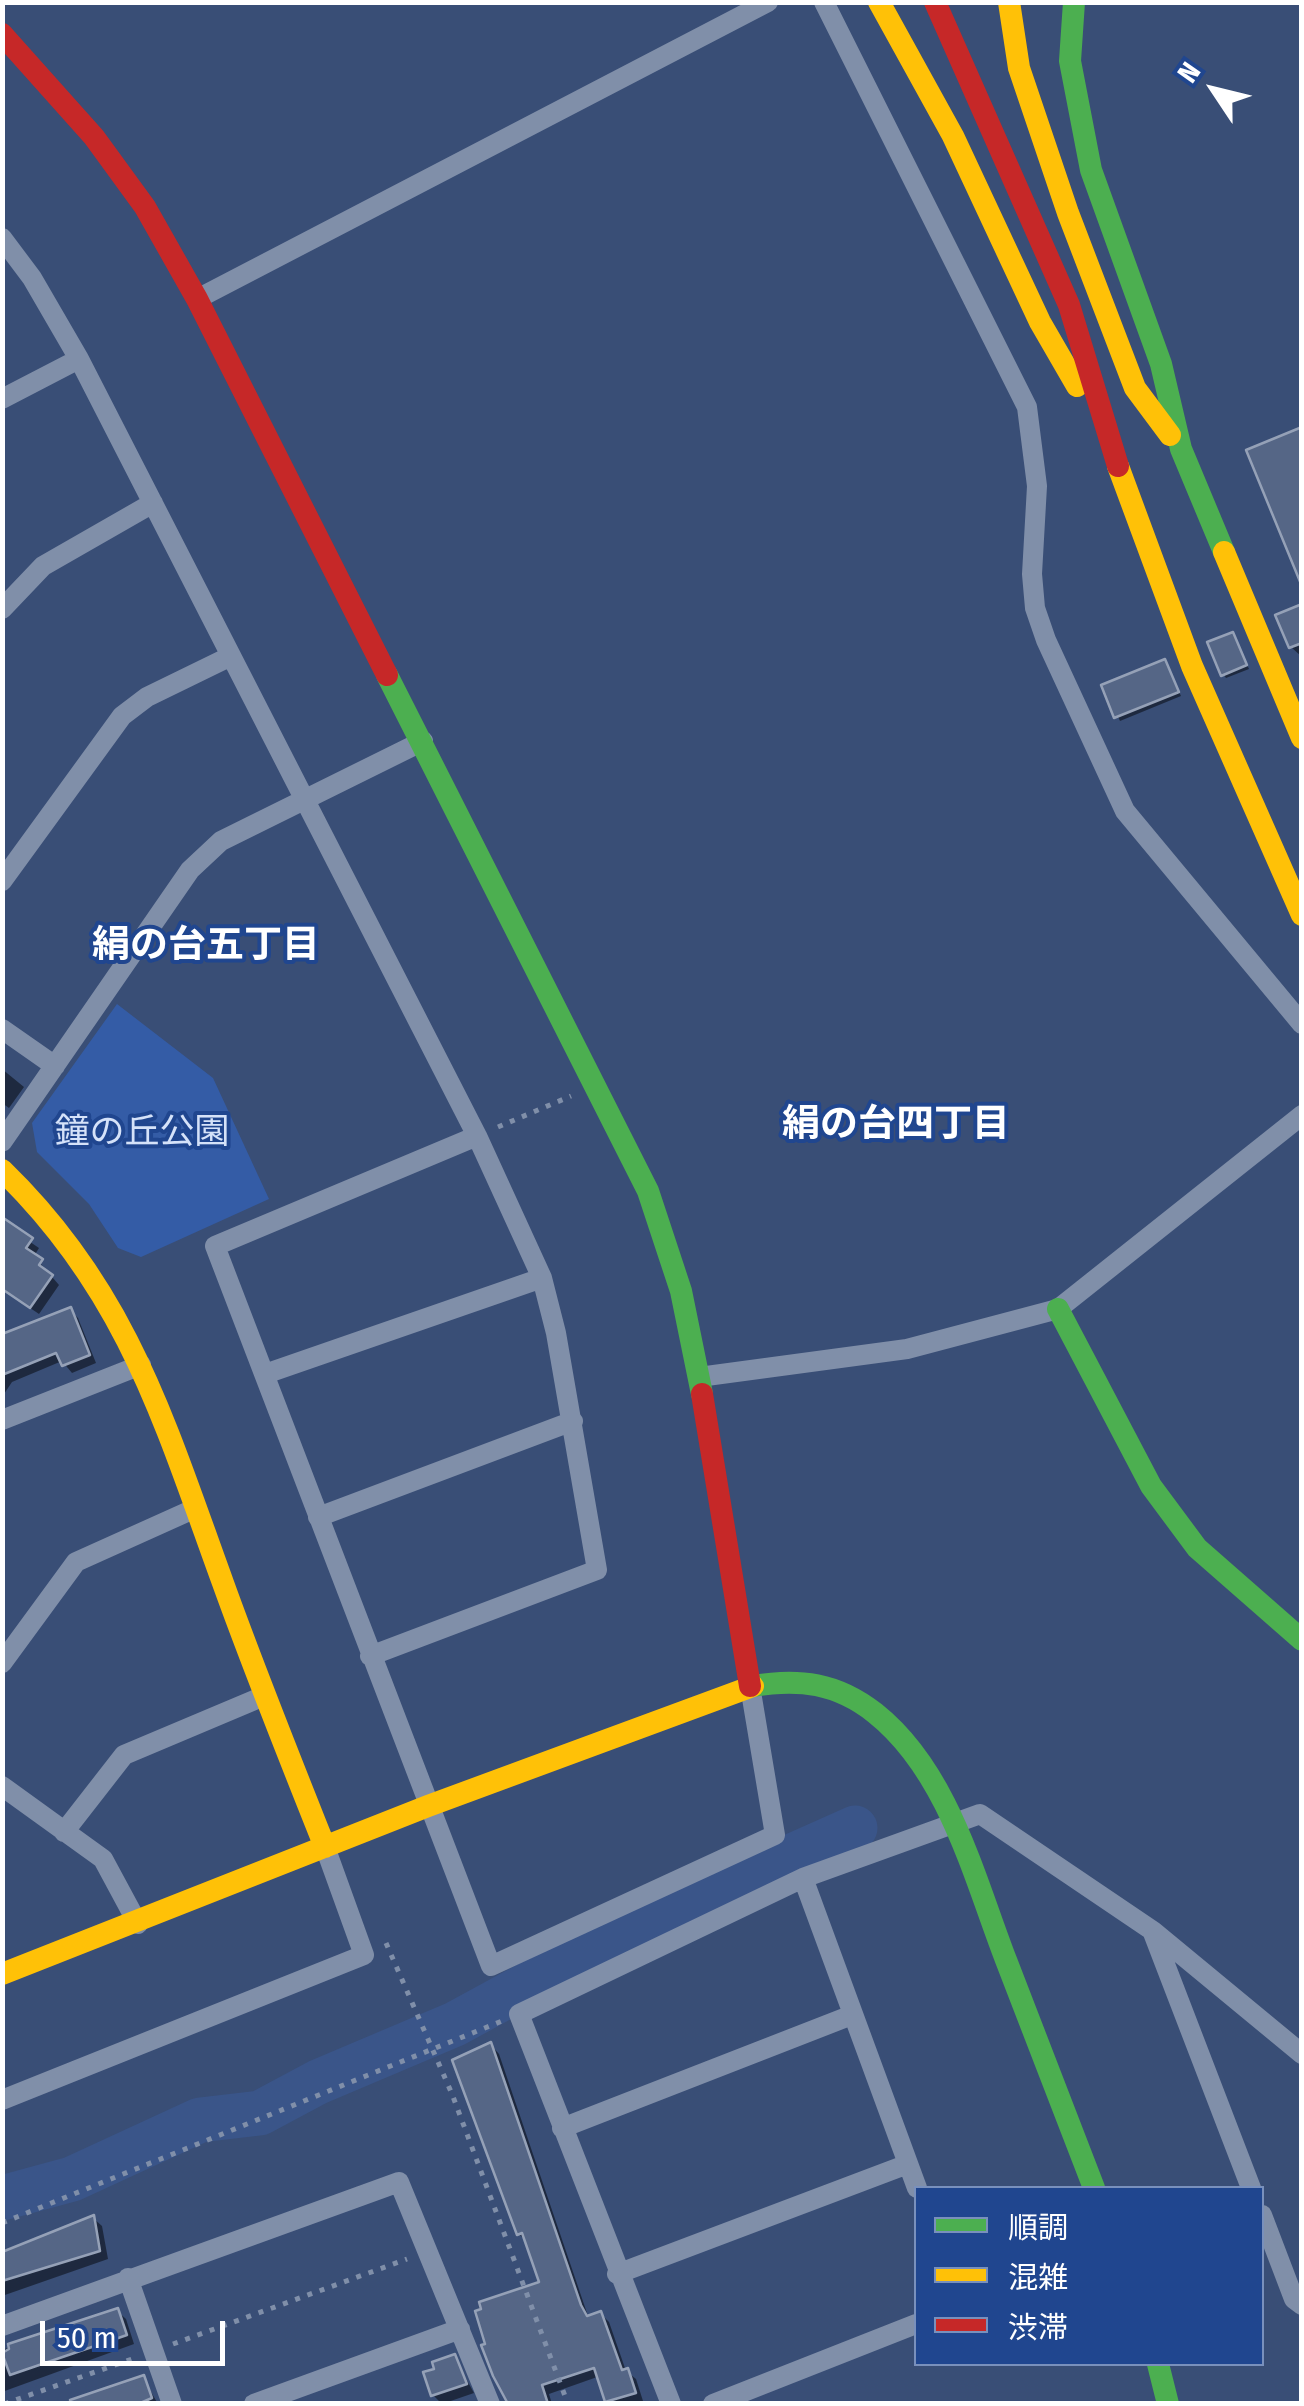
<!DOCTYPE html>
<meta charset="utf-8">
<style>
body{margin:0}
#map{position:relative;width:1304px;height:2406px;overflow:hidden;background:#394e76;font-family:"Fira Sans Condensed","Noto Sans JP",sans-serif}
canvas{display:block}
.frame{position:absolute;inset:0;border:5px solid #fff;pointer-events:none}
.legend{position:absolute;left:914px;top:2186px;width:350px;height:180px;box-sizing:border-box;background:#20468f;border:2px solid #7990bc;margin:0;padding:12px 18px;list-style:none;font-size:30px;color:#fff}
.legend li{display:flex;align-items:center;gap:20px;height:50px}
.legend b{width:50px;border:2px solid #7990bc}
.north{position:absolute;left:1164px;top:40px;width:100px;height:100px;-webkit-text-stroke:8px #20468f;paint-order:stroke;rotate:305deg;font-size:28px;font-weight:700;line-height:40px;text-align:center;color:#fff}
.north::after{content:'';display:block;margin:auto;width:35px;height:45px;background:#fff;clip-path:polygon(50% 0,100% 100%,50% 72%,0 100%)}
.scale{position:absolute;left:40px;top:2321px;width:185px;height:45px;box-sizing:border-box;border:5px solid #fff;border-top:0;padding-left:12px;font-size:30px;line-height:35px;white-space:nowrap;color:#fff;-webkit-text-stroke:8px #20468f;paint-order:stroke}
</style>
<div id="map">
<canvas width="1304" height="2406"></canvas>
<div class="frame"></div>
<ul class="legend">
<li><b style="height:12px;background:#4caf50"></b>順調</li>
<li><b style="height:12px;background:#ffc107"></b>混雑</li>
<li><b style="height:12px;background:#c62828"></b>渋滞</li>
</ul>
<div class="north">N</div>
<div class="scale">50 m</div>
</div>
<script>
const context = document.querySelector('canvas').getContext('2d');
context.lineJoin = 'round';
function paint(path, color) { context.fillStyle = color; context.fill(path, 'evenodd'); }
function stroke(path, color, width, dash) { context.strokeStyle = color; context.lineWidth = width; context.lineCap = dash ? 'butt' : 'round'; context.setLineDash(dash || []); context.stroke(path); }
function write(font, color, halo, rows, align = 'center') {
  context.font = font + ' "Fira Sans Condensed","Noto Sans JP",sans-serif'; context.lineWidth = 8; context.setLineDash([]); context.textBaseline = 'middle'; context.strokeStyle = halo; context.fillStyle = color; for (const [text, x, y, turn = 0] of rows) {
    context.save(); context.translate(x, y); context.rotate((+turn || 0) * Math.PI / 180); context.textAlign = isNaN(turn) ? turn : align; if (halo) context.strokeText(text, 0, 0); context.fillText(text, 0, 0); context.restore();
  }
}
paint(new Path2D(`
 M117,1004l96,74 56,121 -128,58 -23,-9 -29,-44 -52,-52 -5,-29z`), '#345ca6');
paint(new Path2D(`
 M1302,607v50l-11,-10z
 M1233,635l16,34 -23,9 -3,-4z
 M1165,662l16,34 -61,25 -16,-35z
 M2,1069l22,18 -15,21 -7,-5z
 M2,1223l37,25 -5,8 25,29 -20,29 -37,-25z
 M70,1310l8,8 18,45 -24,10 -10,-12 -50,21 -10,15v-61z
 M491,2045l8,9 89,262 13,-2 8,8 17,49 10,8 7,22 -33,3 -10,-28 -51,18 3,10h-38l28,-121 -14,-40 -9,-9z
 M93,2218l9,8 6,33 -106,37v-42z
 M117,2311l9,8 8,25 -132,48v-42z
 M454,2357l20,36 -32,11 -9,-9z
 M143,2378l15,26h-83z`), '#0007');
stroke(new Path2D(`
 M2,2198l70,-19 128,-59 60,-7 58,-31 137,-58 180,-98 220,-98`), '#3a5589', 45);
const building = new Path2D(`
 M1302,427v157h-1l-55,-134z
 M1302,604v39l-13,5 -14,-33z
 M1233,632l14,33 -26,11 -14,-34z
 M1165,659l14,33 -65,26 -13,-33z
 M2,1217l31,21 -7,10 17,11 -4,6 14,10 -23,33 -28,-19z
 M71,1307l19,48 -28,11 -6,-13 -54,22v-41z
 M491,2042l90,263 6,11 14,-5 21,59 6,-2 8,25 -31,9 -11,-34 -52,17 6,19h-40l-15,-28 -12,-31 4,-1 -10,-33 6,-2 -2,-7 60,-20 -17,-49 -5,2 -65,-175z
 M94,2215l6,36 -98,30v-29z
 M118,2308l9,27 -117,40 -8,-22 7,-4 -1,-5z
 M455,2354l12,30 -36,12 -8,-24 11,-3 -2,-7z
 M144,2375l8,23 -14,6h-67l-1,-4z`);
paint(building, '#556686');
stroke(building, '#95a1b7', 2.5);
stroke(new Path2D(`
 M498,1127l73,-31
 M386,1943l66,151 116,310
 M2,2223l500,-202
 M173,2344l234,-85
 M4,2404l131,-46`), '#808fa9', 5, [5, 8]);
stroke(new Path2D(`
 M824,2l203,405 10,79 -5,88 3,34 11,32 79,171 177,213
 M2,238l30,40 47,81 398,777 65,142 14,55 41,237 -227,86
 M197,299l571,-297
 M2,399l77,-40
 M2,609l41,-43 110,-63
 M2,881l120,-165 25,-19 82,-40
 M2,1029l53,37
 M477,1136l-262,110 276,720 284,-131 -25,-149
 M2,1142l188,-272 31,-29 202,-100
 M265,1374l277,-96
 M699,1377l208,-28 151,-40 244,-194
 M2,1420l139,-55
 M318,1517l255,-96
 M2,1663l74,-101 120,-54
 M2,1786l101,73 35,65
 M64,1832l60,-77 140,-59
 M803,1878l114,310
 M1153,1933l98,255
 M2,2100l362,-145 -39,-108
 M562,2128l290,-113
 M1262,2215l32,84 8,6
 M617,2274l291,-110
 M128,2278l44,126
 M2,2326l397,-144 91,222
 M254,2404l206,-75
 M671,2404l-152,-390 284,-136 177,-64 173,117 149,123
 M713,2404l203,-80`), '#808fa9', 20);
stroke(new Path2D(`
 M1074,2l-4,59 21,109 70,194 20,85 43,103
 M387,675l261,516 33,100 21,103
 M1058,1309l93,177 46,62 105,92
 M753,1686c46,-8 84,-3 122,27 73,58 99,164 131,247 29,76 59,152 88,228
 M1158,2364l10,40`), '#4caf50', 22);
stroke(new Path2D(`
 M879,2l74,134 87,186 37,64
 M1009,2l10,66 49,145 67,175 35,47
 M1118,466l74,200 110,249
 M1224,552l78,186
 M2,1170c126,122 163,254 221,413 32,89 67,176 102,264
 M2,1974l426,-168 325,-120`), '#ffc107', 22);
stroke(new Path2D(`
 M935,2l134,303 49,161
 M2,34l92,103 51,70 52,92 190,376
 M702,1394l48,292`), '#c62828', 22);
write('35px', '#d5e2f9', '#20468f', [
 ["鐘の丘公園",142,1133]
]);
write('bold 38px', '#fff', '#20468f', [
 ["絹の台五丁目",206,946],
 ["絹の台四丁目",896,1125]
]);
</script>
